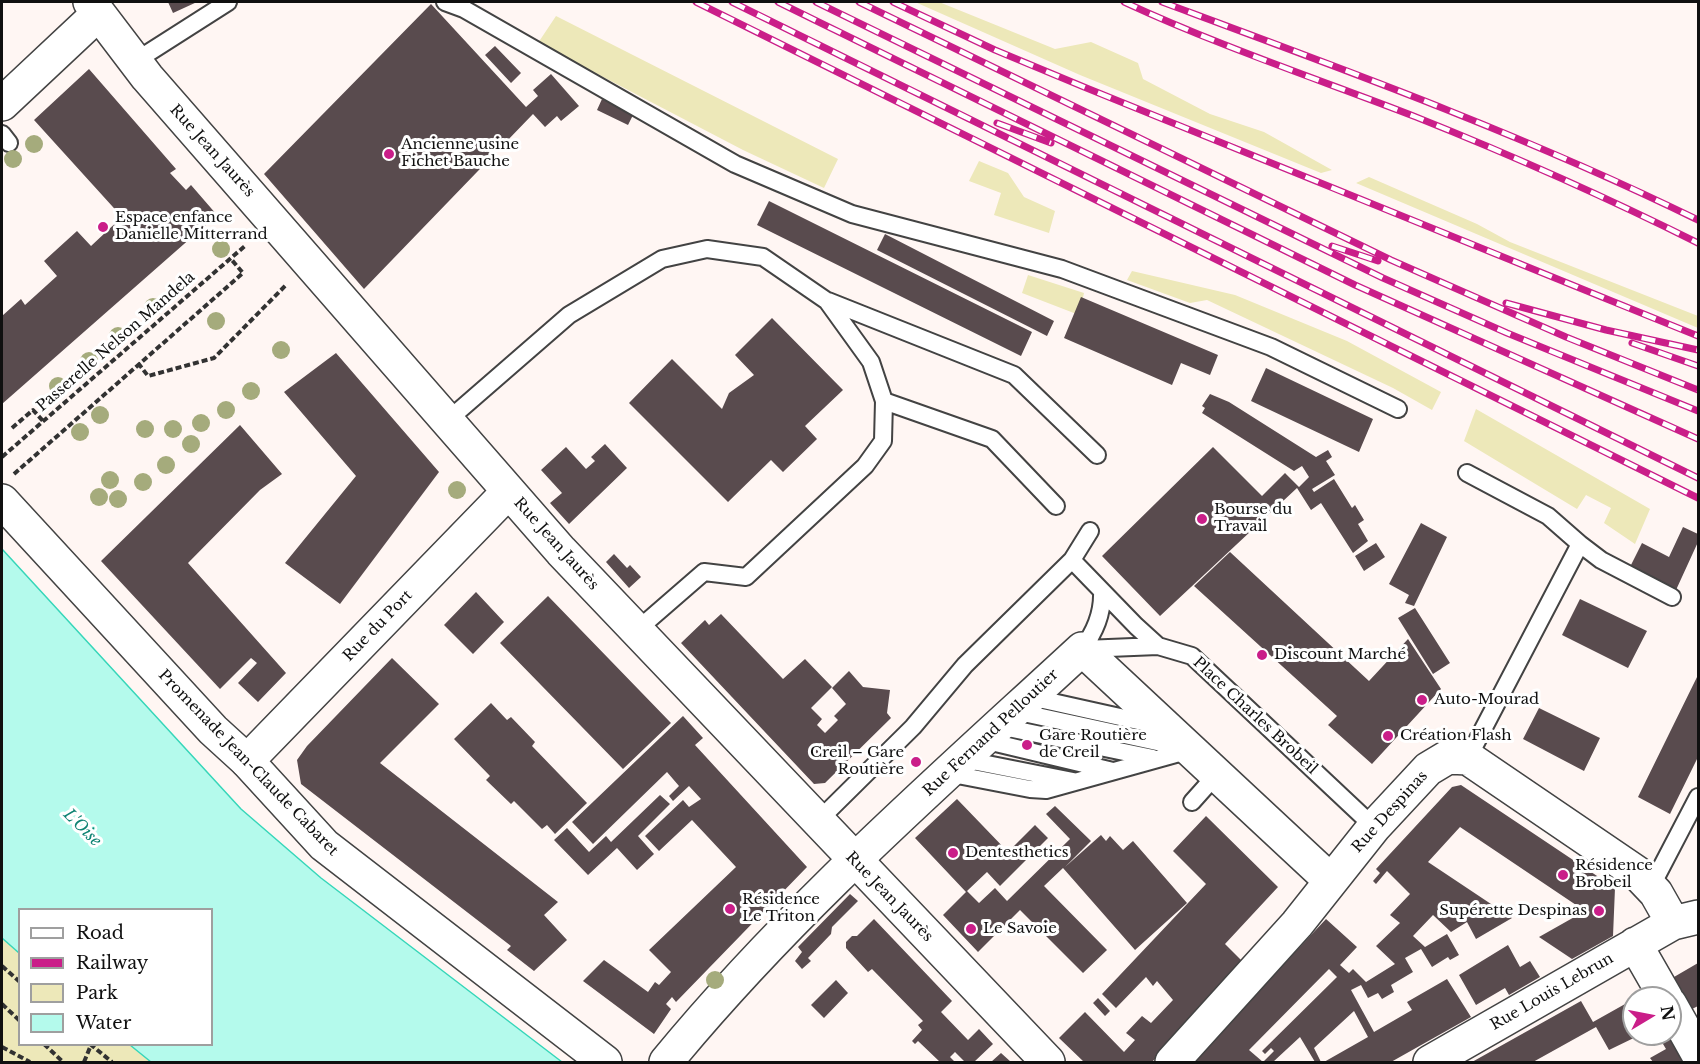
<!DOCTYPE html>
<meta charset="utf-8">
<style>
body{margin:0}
#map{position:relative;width:1700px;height:1064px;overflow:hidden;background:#fff6f3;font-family:"Libre Baskerville",serif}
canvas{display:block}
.frame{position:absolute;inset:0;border:3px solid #101010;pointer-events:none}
.legend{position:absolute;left:18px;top:908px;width:195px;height:138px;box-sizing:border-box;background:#fff;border:2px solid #9f9f9f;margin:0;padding:8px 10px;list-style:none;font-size:18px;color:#101010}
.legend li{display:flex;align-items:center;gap:12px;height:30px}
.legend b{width:30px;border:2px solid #9f9f9f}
.north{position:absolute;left:1622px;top:986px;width:60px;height:60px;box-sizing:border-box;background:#fff;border:2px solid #9f9f9f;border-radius:50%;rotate:80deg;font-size:16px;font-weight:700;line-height:24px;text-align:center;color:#101010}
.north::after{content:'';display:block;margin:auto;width:21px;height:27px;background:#ca1e89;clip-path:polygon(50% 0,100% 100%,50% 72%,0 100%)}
</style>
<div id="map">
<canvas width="1700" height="1064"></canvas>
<div class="frame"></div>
<ul class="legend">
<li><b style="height:8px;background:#fff"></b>Road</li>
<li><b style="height:8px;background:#ca1e89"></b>Railway</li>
<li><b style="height:16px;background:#ede8b9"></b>Park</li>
<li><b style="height:16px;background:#b4faec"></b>Water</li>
</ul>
<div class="north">N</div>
</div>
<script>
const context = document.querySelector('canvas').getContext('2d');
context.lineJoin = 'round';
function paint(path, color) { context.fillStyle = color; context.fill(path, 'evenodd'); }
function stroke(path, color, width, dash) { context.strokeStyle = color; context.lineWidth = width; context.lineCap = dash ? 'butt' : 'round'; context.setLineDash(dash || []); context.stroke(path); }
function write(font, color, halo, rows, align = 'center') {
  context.font = font + ' "Libre Baskerville",serif'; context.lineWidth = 6; context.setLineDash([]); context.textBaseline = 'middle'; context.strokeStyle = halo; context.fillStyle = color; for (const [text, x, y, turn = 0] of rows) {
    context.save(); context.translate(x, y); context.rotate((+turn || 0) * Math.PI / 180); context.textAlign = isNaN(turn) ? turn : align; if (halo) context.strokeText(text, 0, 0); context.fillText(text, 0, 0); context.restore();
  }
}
paint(new Path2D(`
 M915,2h24l116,47 36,-7 47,21 5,16 67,35 54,18 68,38 -11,3 -241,-98z
 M556,16l282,143 -14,29 -81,-38 -205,-107z
 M979,161l29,12 16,24 31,14 -6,22 -55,-18 7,-22 -32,-12z
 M1369,177l108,47 33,18 188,74v12l-342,-145z
 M1132,271l103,24 112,46 94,51 -9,18 -39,-22 -186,-88 -17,3 -63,-23z
 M1028,275l56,18 -5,22 -57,-22z
 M1476,409l174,100 -15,35 -31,-21 7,-15 -25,-13 -9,14 -113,-68z
 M2,938l17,15 1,91 110,1 21,17h-149z`), '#ede8b9');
const water = new Path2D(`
 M2,549l239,260 80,69 241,184h-411l-21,-17 82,-1v-134h-192l-1,43 -17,-15z`);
paint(water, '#b4faec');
stroke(water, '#36d6b9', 1.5);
paint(new Path2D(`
 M168,2h29l-24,11z
 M431,4l95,103 12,-11 -5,-6 18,-16 28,32 -18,15 -4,-5 -12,11 -12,-13 -169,175 -100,-115z
 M495,46l26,27 -10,10 -26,-28z
 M89,69l87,100 -6,4 16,17 5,-5 26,30 -215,189v-88l19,-17 4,6 32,-29 -13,-15 33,-30 14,15 31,-29 -88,-97z
 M602,99l31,16 -5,10 -31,-15z
 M769,201l263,131 -11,24 -264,-131z
 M885,234l169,87 -7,15 -170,-86z
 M1081,297l137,58 -8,20 -29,-12 -9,22 -108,-47z
 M772,318l71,72 -38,36 12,13 -34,33 -12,-12 -43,42 -99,-99 43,-44 50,50 7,-16 25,-18 -19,-20z
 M336,353l103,119 -99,132 -55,-41 71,-87 -72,-84z
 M1266,368l107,51 -14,33 -108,-51z
 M1210,394l19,8 87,55 12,-7 4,7 -6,4 9,14 -23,14 2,3 20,-13 18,29 3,-3 9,15 -6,4 10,17 -15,12 -32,-50 -10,7 -14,-22 -137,128 -58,-60 111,-109 49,49 23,-23 14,14 10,-10 -7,-11 -8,5 -92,-58 3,-5 -3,-2z
 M240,425l42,49 -22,16 -72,73 98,110 -28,29 -20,-19 19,-20 -6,-5 -31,31 -119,-128z
 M605,444l22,24 -58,56 -19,-21 12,-10 -21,-23 25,-23 20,22 9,-8 -4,-4z
 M1421,523l26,14 -33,69 -9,-3 4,-8 -20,-11z
 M1683,527l15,7v8l-22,48 -46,-23 12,-24 27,14z
 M1376,543l9,14 -21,14 -9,-15z
 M1230,552l139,129 39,-42 33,50 -69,75 -44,-39 9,-9 -143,-130z
 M614,554l13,14 3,-3 11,12 -12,11 -23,-26z
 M476,592l28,30 -31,32 -29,-29z
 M548,596l123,127 -48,46 -123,-126z
 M1580,599l67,32 -19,37 -66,-33z
 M1415,608l35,55 -17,11 -35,-56z
 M721,614l62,65 22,-20 27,28 -21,21 11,11 -5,6 8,8 13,-13 -4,-4 12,-12 -14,-16 17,-17 14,16 27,3 -3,23 4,5 -66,65 -11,1 -133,-141 24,-23 4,5z
 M392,658l47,46 -59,59 178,139 -14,13 23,25 -33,31 -27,-21 4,-4 -210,-162 -4,-24 10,-14z
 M1698,675v82l-28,57 -32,-17z
 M491,703l16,17 4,-3 24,25 -3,4 55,57 -32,31 -8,-9 -5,4 -28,-28 -3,3 -25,-24 4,-4 -36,-37z
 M1539,708l61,30 -16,33 -61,-32z
 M683,716l20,22 -8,7 112,122 -131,135 -4,-5 -6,7 5,5 -17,25 -71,-53 21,-21 44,32 7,-10 4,3 12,-13 -22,-22 87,-83 -44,-47 -33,31 -14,-15 38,-36 6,7 12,-8 -12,-13 -16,15 -4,-5 10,-10 -12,-14 -74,72 -21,-22z
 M1461,785l154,103 -2,48 -41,23 -33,-22 46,-26 -125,-84 -32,35 84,56 -36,21 -9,-17 -16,10 -18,-17 -20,21 12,11 22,-13 12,21 -9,5 -2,-3 -16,10 -11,-18 -16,9 8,14 -22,13 3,7 -12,7 -4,-6 -10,5 -7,-13 -10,5 23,42 38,-22 -5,-8 40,-23 24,38 -80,45h-67l44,-25 -14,-26 -40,37 7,14h-6l-15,-25 -27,25h-81l134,-143 31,28 -17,18 9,8 4,-4 13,13 29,-18 -19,-18 24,-23 -10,-8 20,-21 -23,-23 -11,13 -3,-3 7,-8 -4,-4 76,-82zM1329,969l8,8 -75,74 3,3 6,-6 3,3 -11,11 -14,-12z
 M660,795l10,9 -32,32 16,18 -17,16 -20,-22 -29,27 -34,-35 13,-12 22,24 17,-16 5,6z
 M957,799l51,53 27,-27 13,13 -48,48 -13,-14 -20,19 12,12 16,-15 12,13 63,-62 -24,-25 9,-8 36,35 -26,26 36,-32 5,6 4,-5 13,14 10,-9 54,62 -52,47 -72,-82 -19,18 63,64 -24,23 -63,-63 -42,42 -35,-37 23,-23 -51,-54z
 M1206,816l72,71 -53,57 20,20 -93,98h-68l-25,-24 26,-26 39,40 11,-12 -9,-7 16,-17 9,7 22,-23 -16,-19 -4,5 -7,-9 -30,31 -14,-14 104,-110 -33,-33z
 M850,894l8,7 -26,26 -1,7 -23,24 3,3 -9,8 -7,-8 7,-9 -4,-5z
 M874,919l78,82 -11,11 27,28 11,-11 14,15 -19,18h-9l-10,-10 -5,5 5,5h-15l-22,-21 -3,3 -3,-3 10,-11 -4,-5 5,-4 -51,-52 -4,3 -22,-24v-6l6,-6h5z
 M1508,945l12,22 10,-6 10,16 -31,18 -4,-7 -29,17 -17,-30z
 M1698,963v43l-6,3 -18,-32z
 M836,980l12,13 -24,25 -13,-13z
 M1098,998l12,13 -5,5 -12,-13z
 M1634,999v35h8l-33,16 -13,-23 -63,35h-61l109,-61 12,21z
 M1657,1034h12l16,28h-32l-3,-4 16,-9z
 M1001,1053l10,9h-20z`), '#594b4e');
const service = new Path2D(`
 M445,2l19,7 271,155 117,50 210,55 209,78 127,62
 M134,62l94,-60
 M2,134l7,9
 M828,301l186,74 83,80
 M884,401l108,38 64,67
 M447,421l122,-106 93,-56 45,-10 56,8 64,44 44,61 13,39 -1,40 -18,25 -119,111 -42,-5 -68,59
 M1467,473l81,43 32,28 -112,214
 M1580,544l21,16 71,37
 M1072,560l18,-29
 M1082,649c13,-17 21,-36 20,-58
 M1084,649l74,-3 34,10 182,171
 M1030,697l126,28
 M1014,711l166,36
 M998,726l155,32
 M983,740l130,31
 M962,759l111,22
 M947,773l83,16 16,1 144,-40
 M1192,802l25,-28
 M817,822l96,-95 52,-62 107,-105 64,66 22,20
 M1651,887l47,-90`);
const minor = new Path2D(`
 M2,104l96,-90
 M2,501l211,229 34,31
 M1635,944l31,54
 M1670,1004l28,50
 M666,1062c124,-151 272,-280 416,-413l249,232
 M1172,1062l125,-138 77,-97 54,-58 20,-12 20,1 169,115 19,20 17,30
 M1430,1062l243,-139 25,-6`);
const tertiary = new Path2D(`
 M90,2l57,75 414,474 487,511
 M508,492l-261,269 77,84 281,217`);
stroke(service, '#434343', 20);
stroke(minor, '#434343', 36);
stroke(tertiary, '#434343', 36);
stroke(new Path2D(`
 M138,363l10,13 66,-18 73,-74
 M12,428l21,-18 10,11
 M2,457l244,-212
 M14,474l229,-201 -12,-14
 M2,966l18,16
 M2,1004l18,17
 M44,1044l19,18
 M90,1044l22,18
 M2,1047l28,15
 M84,1062l7,-17`), '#323232', 4, [6, 3]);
stroke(service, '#fff', 16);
stroke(minor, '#fff', 33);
stroke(tertiary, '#fff', 33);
const rail = new Path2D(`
 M696,2l1002,496
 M732,2l966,476
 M778,2l577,283 343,154
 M816,2l567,276 124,55 191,78
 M859,2l532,258 175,77 132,53
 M893,2l102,48 89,37 614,249
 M1124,2c95,44 194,77 292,115 95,38 190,80 282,126
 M1162,2c181,67 363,133 536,218
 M997,123l54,20
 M1332,246l46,15
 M1506,303l100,27 92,20
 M1632,343l66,23`);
stroke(rail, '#ca1e89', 7);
stroke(rail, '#fff', 4.5, [14]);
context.fillStyle = '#a5ab7c';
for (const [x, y] of [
 [34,144],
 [13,159],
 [221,249],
 [153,307],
 [216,321],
 [118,336],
 [281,350],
 [89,361],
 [58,386],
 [251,391],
 [226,410],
 [100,415],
 [201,423],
 [145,429],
 [173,429],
 [80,432],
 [191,444],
 [166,465],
 [110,480],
 [143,482],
 [457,490],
 [99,497],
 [118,499],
 [715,980]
]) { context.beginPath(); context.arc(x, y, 9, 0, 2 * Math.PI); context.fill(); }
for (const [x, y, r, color] of [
 [389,154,6,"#ca1e89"],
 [103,227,6,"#ca1e89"],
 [1202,519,6,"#ca1e89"],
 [1262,655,6,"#ca1e89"],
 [1422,700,6,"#ca1e89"],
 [1388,736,6,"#ca1e89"],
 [1027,745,6,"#ca1e89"],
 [916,762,6,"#ca1e89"],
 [953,853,6,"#ca1e89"],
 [1563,875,6,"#ca1e89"],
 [730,909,6,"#ca1e89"],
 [1599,911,6,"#ca1e89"],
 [971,929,6,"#ca1e89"]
]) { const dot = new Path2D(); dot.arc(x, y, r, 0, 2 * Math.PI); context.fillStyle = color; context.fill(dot); stroke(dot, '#fff', 2); }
write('15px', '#101010', '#fff', [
 ["Ancienne usine",401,145],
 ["Fichet Bauche",401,162],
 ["Espace enfance",115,218],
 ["Danielle Mitterrand",115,235],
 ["Bourse du",1214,510],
 ["Travail",1214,527],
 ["Discount Marché",1274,655],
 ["Auto-Mourad",1434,700],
 ["Gare Routière",1039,736],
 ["de Creil",1039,753],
 ["Création Flash",1400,736],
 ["Creil – Gare",904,753,"right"],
 ["Routière",904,770,"right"],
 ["Dentesthetics",965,853],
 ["Résidence",1575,866],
 ["Brobeil",1575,883],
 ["Résidence",742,900],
 ["Le Triton",742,917],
 ["Supérette Despinas",1587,911,"right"],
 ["Le Savoie",983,929]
], 'left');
write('15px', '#101010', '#fff', [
 ["Rue Jean Jaurès",212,151,48],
 ["Passerelle Nelson Mandela",116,342,-41],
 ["Rue Jean Jaurès",556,544,48],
 ["Rue du Port",378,626,-46],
 ["Place Charles Brobeil",1255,716,43],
 ["Rue Fernand Pelloutier",991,733,-43],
 ["Promenade Jean-Claude Cabaret",248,763,46],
 ["Rue Despinas",1390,812,-48],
 ["Rue Jean Jaurès",889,897,46],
 ["Rue Louis Lebrun",1552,992,-30]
]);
write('italic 16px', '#108474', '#fff', [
 ["L'Oise",82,828,45]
]);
</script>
